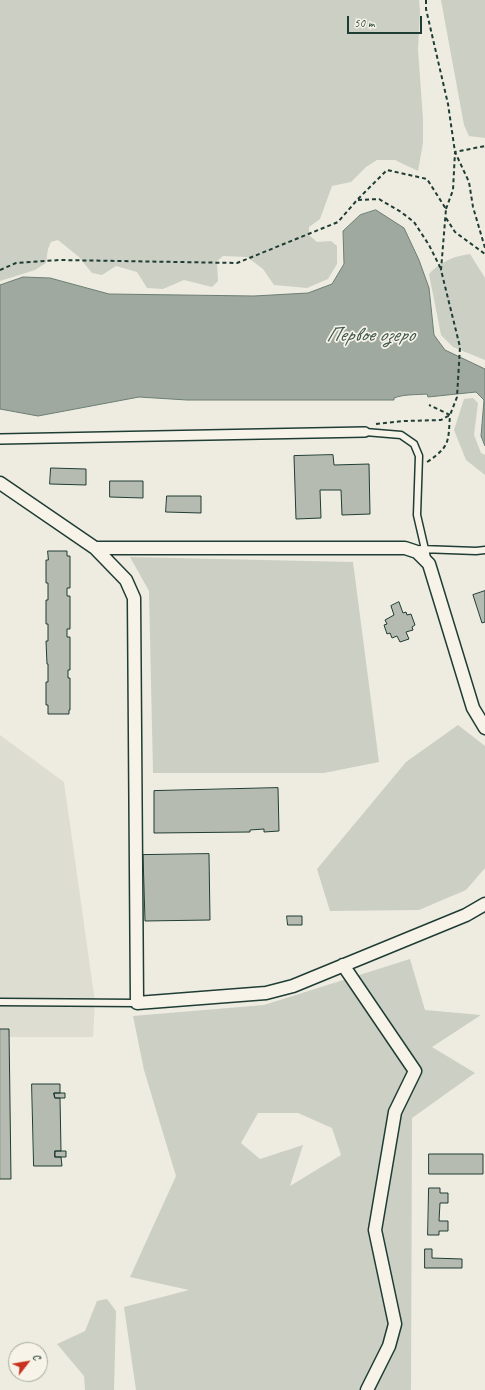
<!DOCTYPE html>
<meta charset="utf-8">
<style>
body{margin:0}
#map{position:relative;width:485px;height:1390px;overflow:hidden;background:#eeece1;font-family:Caveat,sans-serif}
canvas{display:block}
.north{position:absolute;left:8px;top:1342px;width:40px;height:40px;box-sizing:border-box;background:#f7f3e8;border:1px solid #a1aaa0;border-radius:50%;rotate:59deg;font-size:11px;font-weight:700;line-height:16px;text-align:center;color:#1f3d34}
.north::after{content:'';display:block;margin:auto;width:14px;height:18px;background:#c8321e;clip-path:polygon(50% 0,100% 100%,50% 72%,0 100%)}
.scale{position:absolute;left:347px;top:16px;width:75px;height:18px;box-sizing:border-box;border:2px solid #1f3d34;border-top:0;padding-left:5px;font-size:12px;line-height:14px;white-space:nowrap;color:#1f3d34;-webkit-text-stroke:3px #f7f3e8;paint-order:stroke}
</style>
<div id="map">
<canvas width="485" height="1390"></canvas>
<div class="north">С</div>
<div class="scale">50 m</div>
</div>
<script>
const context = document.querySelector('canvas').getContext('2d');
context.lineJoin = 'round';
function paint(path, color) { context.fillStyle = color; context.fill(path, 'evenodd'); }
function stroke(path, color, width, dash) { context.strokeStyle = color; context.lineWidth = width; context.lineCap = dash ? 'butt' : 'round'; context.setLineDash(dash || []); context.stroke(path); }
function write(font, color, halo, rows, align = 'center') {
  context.font = font + ' Caveat,sans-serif'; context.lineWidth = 3.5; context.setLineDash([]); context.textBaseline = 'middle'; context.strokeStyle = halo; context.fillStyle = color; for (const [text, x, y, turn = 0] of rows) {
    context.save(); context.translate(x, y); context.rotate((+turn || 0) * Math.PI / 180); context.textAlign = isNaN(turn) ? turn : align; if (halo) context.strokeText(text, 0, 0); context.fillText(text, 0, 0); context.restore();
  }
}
paint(new Path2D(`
 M0,735l64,47 31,220 -2,35h-84l2,142h-11z`), '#ddddd2');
paint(new Path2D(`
 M0,0h419l1,12 -2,38 5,69v24l-5,28 -23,-11h-18l-11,7 -15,15 -19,4 -12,33 -11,8v8l8,7 14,-1 6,5v18l-9,15 -21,9 -33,-3 -11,-16 -16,-12 -24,-1 -6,5 1,20 -6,6 -28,-7 -21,9 -16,-1 -10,-16 -21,-6 -14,9 -10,-2 -13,-16 -21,-17 -7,2 -3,7 -2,14 -11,7 -35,11z
 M441,0h44v138l-16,-2 -5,-11z
 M470,254l15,24v82l-32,-13 -12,-12 -12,-61c11,-12 25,-18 41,-20z
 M473,398l5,5 -4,32 7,18 4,2v20l-19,-15 -12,-30 10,-31z
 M130,557l223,5 26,200 -55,11h-171l-4,-182z
 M458,725l27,21v122l-19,22 -47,20 -89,1 -13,-42 89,-107z
 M410,959l15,51 56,5 -49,32 43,26 -63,45 -1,272h-275l-12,-83 65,-17 -59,-13 46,-101 -32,-106 -11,-54 131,-11zM258,1113h40l34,15 9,27 -51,31 13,-41 -43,14 -19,-16z
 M107,1299l9,12 -2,79h-29l-1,-14 -27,-32 28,-13 12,-30z`), '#cccfc4');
const water = new Path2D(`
 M376,210l28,18 15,32 10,28 5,47 11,15 40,19v77l-4,-10 3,-36 -8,-8 -48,5 -1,-3c-11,1 -23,0 -33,4v2h-207l-48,-3 -101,19 -38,-7v-124l23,-8 27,1 59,16 145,2 54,-3 24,-9 12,-20 -1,-33 17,-16z`);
paint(water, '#9fa99f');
stroke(water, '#6c7e74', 1);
const building = new Path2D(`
 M333,455l1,10 35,-1 1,50 -28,1 -1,-25h-21l1,28 -25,1 -2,-63z
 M51,468l35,1v16l-36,-1z
 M110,481h33v17l-33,-1z
 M167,496h34v17l-35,-1z
 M48,551h19v5h3v32h-3v8h3v33h-3v8h3v33h-2v8h2v32h-1v4h-21v-9h-2v-23h2v-18h-1l-1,-23h2v-17h-2v-24h2v-17h-2v-23h2z
 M485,591v31l-3,1 -9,-28z
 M399,602l4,11 3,-1 1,3 4,-1 4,11 -3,2 1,3 -7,2 3,7 -9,3 -3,-6 -5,2 -2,-5 -3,1 -3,-9 3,-1 -2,-4 9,-5 -3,-9z
 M278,788l1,43 -15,1v-3l-14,1v2l-96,1v-42z
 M209,854l1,66 -65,1 -2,-66z
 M287,916h15v9h-14z
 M0,1029h9l2,150h-11z
 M32,1084h28v9h-6l1,5h5l1,53h-6v6h6l1,9h-28z
 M54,1093h11v5h-10z
 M55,1151h11v6h-11z
 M429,1154h54v20h-54z
 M429,1188h11v5h8v10h-8l-1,18h9v10h-9v4h-11z
 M425,1249h7v9l30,1v9h-37z`);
paint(building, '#b5bbb0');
stroke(building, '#1f3d34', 1);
const service = new Path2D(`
 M365,432l36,3 13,9 5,12 -2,59 10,43
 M421,549l55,2 9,-1
 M0,1002l137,1`);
const pedestrian = new Path2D(`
 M0,439l365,-7`);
const minor = new Path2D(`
 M0,483l95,65 31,32 8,18 3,405 129,-10 27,-7 173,-71 19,-11
 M95,548h310l12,4 12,12 44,144 12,20
 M343,965l72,106 -20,41 -20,118 20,94 -6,22 -22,44`);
stroke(service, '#1f3d34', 9);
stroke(pedestrian, '#1f3d34', 12);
stroke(minor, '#1f3d34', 15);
stroke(new Path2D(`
 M426,0v9l22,95 7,48 14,30 4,25 12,41
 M358,200l21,-1 22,13 13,10 15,23 12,24
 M446,209l7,-19 2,-38 30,-6
 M446,218l9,14 30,22
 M0,270l16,-7 44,-3 177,3 101,-41 19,-22 30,-30 40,9 19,30 -5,61 19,77 -3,50 -7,18 -9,5 -37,1 -29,3
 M427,462c24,-16 21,-21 23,-47l-21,-10`), '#1f3d34', 2, [4, 3]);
stroke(service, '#f7f3e8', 6);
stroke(pedestrian, '#f7f3e8', 9);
stroke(minor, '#f7f3e8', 12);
write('italic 21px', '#3f584f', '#f7f3e8', [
 ["Первое озеро",370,335]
]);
</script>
